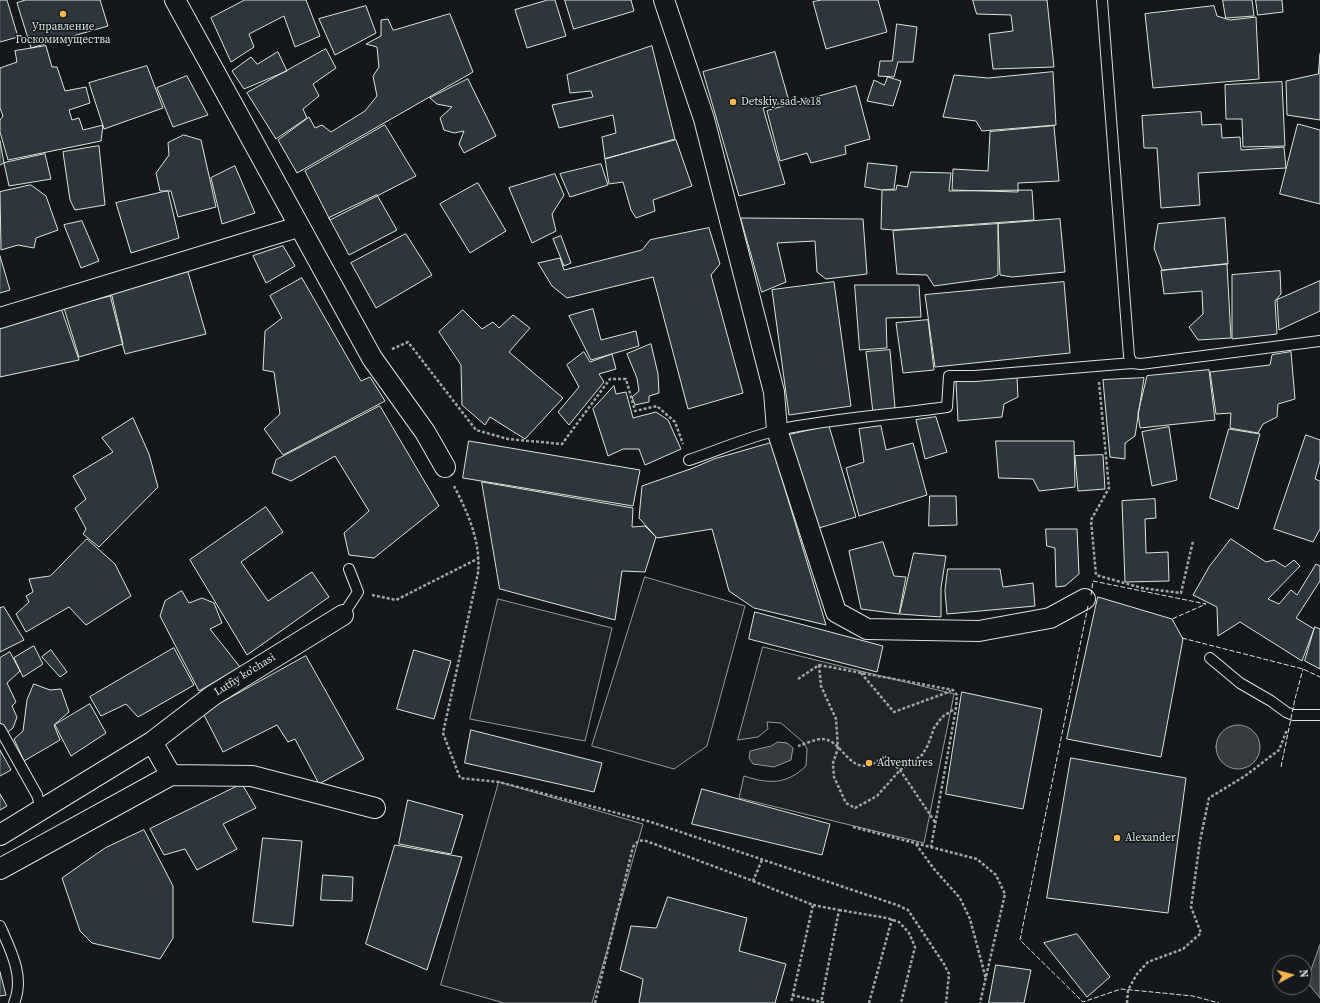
<!DOCTYPE html>
<meta charset="utf-8">
<style>
body{margin:0}
#map{position:relative;width:1320px;height:1003px;overflow:hidden;background:#14181c;font-family:"Source Serif 4",serif}
canvas{display:block}
.north{position:absolute;left:1272px;top:955px;width:40px;height:40px;box-sizing:border-box;background:#14181c;border:1px solid #626a69;border-radius:50%;rotate:83deg;font-size:11px;font-weight:700;line-height:16px;text-align:center;color:#d8e6dc}
.north::after{content:'';display:block;margin:auto;width:14px;height:18px;background:#ffb74d;clip-path:polygon(50% 0,100% 100%,50% 72%,0 100%)}
</style>
<div id="map">
<canvas width="1320" height="1003"></canvas>
<div class="north">N</div>
</div>
<script>
const context = document.querySelector('canvas').getContext('2d');
context.lineJoin = 'round';
function paint(path, color) { context.fillStyle = color; context.fill(path, 'evenodd'); }
function stroke(path, color, width, dash) { context.strokeStyle = color; context.lineWidth = width; context.lineCap = dash ? 'butt' : 'round'; context.setLineDash(dash || []); context.stroke(path); }
function write(font, color, halo, rows, align = 'center') {
  context.font = font + ' "Source Serif 4",serif'; context.lineWidth = 3; context.setLineDash([]); context.textBaseline = 'middle'; context.strokeStyle = halo; context.fillStyle = color; for (const [text, x, y, turn = 0] of rows) {
    context.save(); context.translate(x, y); context.rotate((+turn || 0) * Math.PI / 180); context.textAlign = isNaN(turn) ? turn : align; if (halo) context.strokeText(text, 0, 0); context.fillText(text, 0, 0); context.restore();
  }
}
const green = new Path2D(`
 M645,577l100,29 -38,140 -33,23 -82,-23z
 M498,599l114,29 -27,113 -115,-22z
 M763,647l191,47 -30,149 -185,-45 5,-22c25,8 42,9 62,-10l1,-17 -4,-7 -22,-19 -14,-1 1,7 -10,8 -20,3z
 M499,782l144,42 -51,179h-88l-63,-18z`);
paint(green, '#202428');
stroke(green, '#939e99', 1);
const water = new Path2D(`
 M1216 747a22 22 0 1 1 44 0a22 22 0 1 1-44 0Z
 M778,742l9,1 6,5 -2,12 -17,7 -21,-3 -4,-6 1,-7 21,-5z
 M1320,945v53l-13,-16z`);
paint(water, '#363b3e');
stroke(water, '#939e99', 1);
const building = new Path2D(`
 M0,0h7l11,37 -18,5z
 M26,0h74l8,26 -77,22 -14,-45z
 M245,0h61l14,36 -25,11 -11,-31 -35,18 5,13 -23,15 -20,-44z
 M548,0h7l11,36 -39,12 -12,-38z
 M565,0h66l3,11 -60,18z
 M822,0h56l9,32 -61,17 -13,-47z
 M973,0h74l7,67 -61,2 -4,-35 24,-3 -2,-16 -34,-1z
 M1223,0h29l2,16 -28,2z
 M1256,0h26l1,12 -25,3z
 M366,6l10,27 -41,22 -16,-36z
 M1214,6l3,10 13,4 26,-3 3,62 -106,9 -8,-74z
 M450,14l23,58 -176,101 -19,-33 31,-23 6,11 7,-3 9,7 34,-21 12,-15 -4,-20 6,-9 -2,-20 -11,-3 15,-8v-16l7,-1 5,11z
 M897,24l20,3 -4,35h-15l-4,15 -16,-1 2,-15h12z
 M46,46l6,21h5l8,24 21,-4 4,16 -21,7 3,10 7,-2 4,12 20,-5 -2,16 -93,19 -8,-28v-12l3,-4 -3,-8v-40l17,-6 -2,-11z
 M652,46l23,93 -70,20 -3,-22 14,-4 -3,-18 -54,13 -7,-23 41,-8 -2,-6 -21,2 -3,-18z
 M326,49l10,19 -23,16 6,12 -16,13 4,9 -31,21 -29,-46z
 M278,52l9,19 -43,18 -12,-18 19,-14 6,7z
 M775,52l14,49 -26,7 22,76 -46,12 -36,-124z
 M1320,54v66l-33,-5 -1,-34 32,-7z
 M147,66l16,42 -59,21 -15,-46z
 M1053,72l3,53 -74,6 -6,-10 -33,-4 11,-42 34,3z
 M187,76l21,39 -35,12 -16,-39z
 M888,77l13,4 -8,25 -26,-5 7,-21 10,5z
 M468,79l28,57 -32,17 -5,-9 5,-13 -10,2 -10,-3 -4,-12 12,-11 -15,-3 -7,-6z
 M1282,82l3,64 -42,1 -1,-28h-16l-1,-34z
 M856,86l14,53 -25,7 1,8 -35,9 -4,-10 -27,8 -13,-50z
 M1201,112l1,13 19,-1 1,14 18,-1 1,13 43,-3 2,21 -88,5 2,32 -39,3 -4,-60h-13l-2,-32z
 M1298,124l22,6v74l-40,-10z
 M385,125l31,51 -86,44 -25,-49z
 M1054,126l5,55 -41,2v9l-66,-2 1,-21 35,2 2,-39z
 M184,135l17,5 15,67 -38,10 -7,-26h-11l-4,-18 13,-18 -1,-12z
 M676,140l16,46 -39,14 2,11 -19,7 -5,-8 -8,-28 -14,2 -4,-25z
 M0,141l4,22 -4,2z
 M99,146l6,59 -30,5 -5,-10 -7,-48z
 M45,154l6,25 -42,7 -5,-23z
 M868,163l29,3 -3,23 -12,1 -17,-3z
 M601,164l7,21 -38,12 -10,-23z
 M235,166l20,47 -33,11 -11,-46z
 M911,172l40,1 -2,18 83,-1 2,30 -141,10 -12,-1 1,-39h14l1,-5 10,2z
 M555,174l9,21 -12,19 4,17 -24,12 -23,-55z
 M478,183l28,48 -36,22 -30,-49z
 M31,185l15,11 12,34 -22,8 -2,10 -16,-3 -17,5 -1,-58z
 M168,191l11,47 -48,15 -15,-50z
 M377,195l20,35 -48,25 -20,-37z
 M741,218l122,1 4,55 -41,5 -9,-7 -2,-31 -38,2 9,39 -24,10z
 M1225,218l3,46 -66,6 -8,-22 4,-24z
 M1060,219l5,53 -53,5 -12,-2 -2,-51z
 M82,221l17,40 -18,7 -17,-43z
 M998,224v51l-6,3 -58,8 -7,-11 -30,-1 -4,-43z
 M709,228l11,36 -9,11 32,118 -55,16 -35,-132 -86,21 -15,-12 -14,-23 22,-5 4,12 78,-20 8,-10z
 M406,234l26,41 -56,33 -25,-45z
 M561,236l10,27 -7,3 -11,-27z
 M283,246l12,20 -29,17 -13,-27z
 M0,256l10,34 -10,3z
 M1227,264l4,74 -33,2 -9,-13 14,-13 -1,-23 -38,3 -3,-23z
 M1280,271l1,23 -6,7 2,33 -45,5v-64z
 M188,272l18,62 -81,20 -15,-59z
 M302,278l59,103 9,-4 15,24 -102,54 -19,-26 16,-15 -6,-42 -11,-2 2,-39 17,-13 -12,-22z
 M1320,281v30l-41,19 -2,-30z
 M834,282l17,124 -62,9 -17,-125z
 M1064,282l6,71 -135,14 -10,-72z
 M855,285h64l2,32 -35,1 1,30 -27,2z
 M112,296l11,48 -44,13 -15,-49z
 M61,308l18,52 -79,17v-50z
 M593,309l8,31 35,-9 3,15 -48,14 -22,-44z
 M463,310l19,19 11,-7 6,6 14,-13 17,13 -21,24 54,46 -38,41 -35,-22 -5,8 -23,-20 -1,-40 -22,-33z
 M928,320l6,50 -31,3 -7,-50z
 M651,344l7,30 1,19 -10,3v6l-14,3 -3,-8 7,-6 -2,-13 -10,-24z
 M890,350l5,58 -22,5 -7,-61z
 M584,352l6,10 22,-8 4,15 -17,5 5,8 -35,43 -11,-13 21,-25 -12,-22z
 M1291,352l4,47 -17,5 -1,13 -14,7 -5,9 -28,-5 1,-15 -15,1 -6,-42 60,-7 2,-10z
 M1209,370l6,50 -75,8 -2,-15 9,-37z
 M1017,377l1,20 -14,7 -2,13 -44,4 -2,-39z
 M1144,378l-9,58 -10,7v16l-15,-2 -7,-77z
 M614,386l2,8 10,-2 7,26 23,-6 12,8 13,29 -36,16 -6,-16h-16l-15,7 -15,-47z
 M380,406l59,100 -65,52 -25,-3 -5,-22 25,-22 -34,-55 -44,25 -19,-8 4,-13z
 M936,417l11,35 -22,7 -9,-39z
 M133,418l16,36 9,33 -59,60 -16,-13 3,-5 -11,-21 11,-9 -13,-23 40,-24 -11,-14z
 M829,426l27,91 -44,13 -28,-94z
 M881,426l5,24 27,-7 14,52 -68,21 -13,-48 18,-6 -5,-33z
 M1169,427l8,53 -25,6 -10,-54z
 M1229,429l31,5 -22,75 -28,-11z
 M1306,435l14,5v21l-5,18 5,2v48l-7,13 -39,-13z
 M469,441l171,29 -7,36 -170,-28z
 M996,441h78l1,46 -36,4 -6,-12 -34,-1z
 M771,443l55,182 -72,-17 -25,-17 -17,-62 -55,9 -18,-20 3,-32 51,-18 21,-9z
 M1103,455l2,34 -27,2 -3,-35z
 M482,482l151,26 -1,19 13,-1 11,11 -11,35 -23,-1 -7,49 -115,-31z
 M930,496h26l1,29 -28,1z
 M1155,499l1,19 -11,1 1,34 22,-1 1,29 -44,1 -3,-81z
 M266,507l17,25 -42,30 27,39 44,-29 17,25 -82,58 -57,-95z
 M1046,529h31l2,45 -14,12 -9,1 -1,-39 -8,-2z
 M87,539l28,25 16,32 -45,29 -17,-18 -43,25 -10,-18 13,-12 -3,-6 7,-4 -4,-13 21,-3z
 M1231,539l35,23 8,-2 11,7 9,-7 6,6 -32,33 11,5 12,-14 6,5 19,-31 4,2v15l-24,37 18,11 -12,32 -62,-39 -22,14 -1,-29 -24,-12 16,-28z
 M883,542l11,34 12,1 -7,37 -38,-5 -12,-58z
 M914,553l32,3 -5,32v29l-41,-3z
 M948,569h52l3,18 30,-4 2,23 -88,8 -2,-23z
 M182,591l7,12 13,-5 12,5 8,20 -12,6 30,38 -41,24 -39,-75 5,-15z
 M1098,597l74,22 11,20 -22,118 -94,-18z
 M4,607l20,33 -24,12v-44z
 M755,612l128,34 -6,26 -128,-33z
 M1315,627l5,2v40l-15,-8z
 M34,646l9,18 -20,13 -9,-19z
 M174,648l20,37 -56,32 -12,-13 -25,12 -11,-19z
 M51,650l16,22 -7,5 -18,-20z
 M414,650l37,11 -17,58 -37,-10z
 M10,652l10,19 -13,12 9,19 -4,4 5,11 -4,11 -8,6 -5,-9v-67z
 M306,656l58,103 -45,25 -24,-45 -7,3 -11,-17 -54,27 -20,-39z
 M34,684l16,6 11,-1 8,23 -15,13 6,15 -36,21 -10,-22 9,-8 4,-31z
 M962,692l80,17 -19,100 -77,-15z
 M90,704l16,29 -35,23 -16,-31z
 M471,730l131,33 -8,29 -129,-29z
 M0,750l11,20 -11,6z
 M1071,758l115,20 -18,135 -121,-15z
 M242,784l14,24 -33,16 14,25 -40,21 -12,-21 -21,6 -14,-26z
 M702,789l128,35 -8,31 -130,-31z
 M0,794l7,12 -7,4z
 M408,800l55,15 -12,39 -52,-10z
 M144,830l29,56v52l-13,21 -68,-16 -12,-12 -18,-53 43,-30z
 M263,838l39,3 -9,85 -40,-4z
 M395,845l67,12 -35,113 -61,-26z
 M323,875l30,2 -1,24 -31,-1z
 M668,897l79,21 -8,33 47,13 -11,39h-136l4,-24 -23,-9 11,-44 25,2z
 M1077,934l33,43 -23,20 -43,-54z
 M996,965l35,5 -7,33h-35z
 M0,972l6,23 -6,1z`);
paint(building, '#2c363c');
stroke(building, '#d8e6dc', 1);
const service = new Path2D(`
 M1102,0l27,356 3,7 9,1 179,-23
 M689,460c27,-9 62,-24 89,-30 56,-12 113,-15 169,-23l2,-31h26l157,-13
 M343,615l15,-23 -9,-23
 M1210,658l30,25 31,18 15,11 7,3h27
 M0,729l37,66 5,16
 M0,926c11,25 25,51 14,77`);
const minor = new Path2D(`
 M175,0l197,358 53,74 20,35
 M664,0l40,119 70,273 3,38 59,182 31,17 112,2 71,-13 35,-19
 M0,318l298,-91
 M152,742l19,33
 M0,835l152,-93 60,-46 131,-81
 M0,869l171,-94 81,1 123,32`);
stroke(service, '#d8e6dc', 12);
stroke(minor, '#d8e6dc', 22);
stroke(new Path2D(`
 M392,349l16,-7 68,88 32,9 54,5 48,-65h16l9,32 22,-5 18,16 8,22
 M1099,382l10,106 -18,32 5,55 46,13 39,5 12,-52
 M454,486c14,27 27,56 24,87l-35,160 17,45 39,4 152,40 246,83 11,5 36,54 5,10 -3,29
 M372,595l24,5 83,-42
 M819,665l2,21 15,33 2,29 -5,15 1,14 12,26 9,5 22,-12 23,-26 22,-15 6,-10 6,-17 8,-11 14,-9
 M861,673l33,39 57,-21
 M798,679l21,-14 134,25 4,5 -1,13 -25,139
 M798,746c7,-2 17,-7 24,-7 19,0 26,32 47,26 5,-1 12,-6 16,-9l15,14 35,52
 M853,827l124,32 19,16 9,19 -25,109
 M916,844l18,25 26,29 10,21 16,60
 M753,881l60,24 -22,98
 M813,905l26,5 -18,93
 M839,910l48,8 12,4 10,11 6,14 -14,56
 M792,995l34,8
 M595,1003l38,-156c5,-7 8,-8 16,-5l104,39 9,-21
 M869,1003l23,-84
 M1127,1003l1,-13 9,-16 11,-12 35,-13 18,-16 -10,-26 9,-66 9,-43 36,-22 34,-26 8,-20`), '#9da8a2', 2.5, [3, 2]);
stroke(service, '#14181c', 10);
stroke(minor, '#14181c', 20);
stroke(new Path2D(`
 M1091,595l2,-14 113,23 -34,15 1,2
 M1088,606l-68,334 63,62 38,-13 72,7 26,7
 M1182,638l121,31 17,8
 M1281,767l14,-68 8,-30`), '#d8e6dc', 1, [5, 2]);
for (const [x, y, r, color] of [
 [63,14,4,"#ffb74d"],
 [733,102,4,"#ffb74d"],
 [869,763,4,"#ffb74d"],
 [1117,838,4,"#ffb74d"]
]) { const dot = new Path2D(); dot.arc(x, y, r, 0, 2 * Math.PI); context.fillStyle = color; context.fill(dot); stroke(dot, '#14181c', 1.5); }
write('11px', '#d8e6dc', '#14181c', [
 ["Управление",63,27,"center"],
 ["Госкомимущества",63,40,"center"],
 ["Detskiy sad №18",741,102],
 ["Adventures",877,763],
 ["Alexander",1125,838]
], 'left');
write('11px', '#d8e6dc', '#14181c', [
 ["Lutfiy ko'chasi",245,675,-32]
]);
</script>
